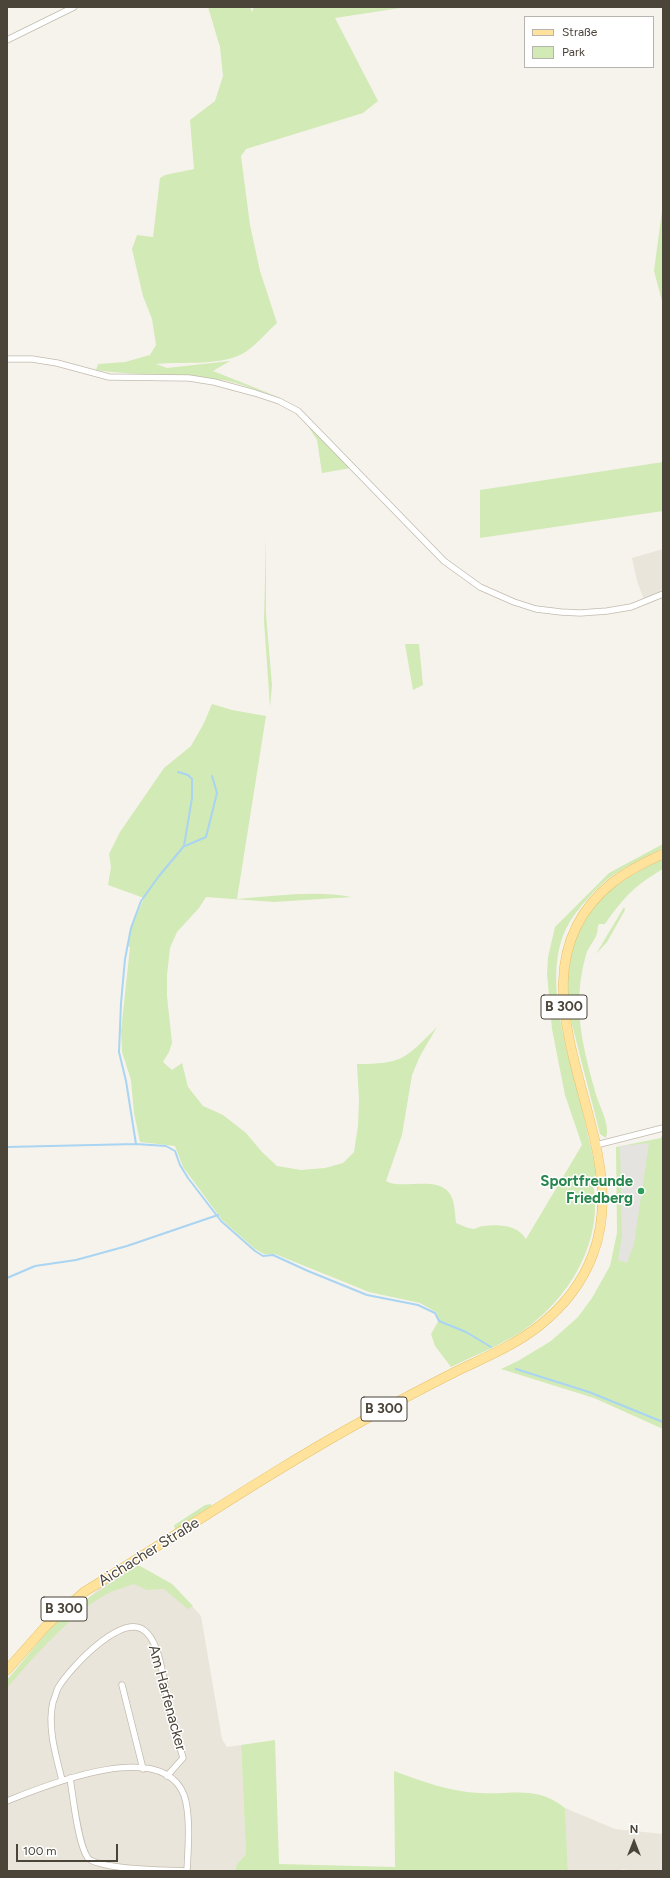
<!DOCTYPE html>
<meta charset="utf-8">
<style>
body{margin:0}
#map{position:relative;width:670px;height:1878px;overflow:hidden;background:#f6f3ec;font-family:Figtree,sans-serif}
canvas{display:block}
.frame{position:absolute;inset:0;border:8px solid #4b4439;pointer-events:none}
.legend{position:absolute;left:524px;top:16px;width:130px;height:52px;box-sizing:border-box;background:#fff;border:1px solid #b7b4b0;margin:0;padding:5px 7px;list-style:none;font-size:12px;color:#4b4439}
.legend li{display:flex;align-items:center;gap:8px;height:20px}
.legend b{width:20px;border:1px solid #b7b4b0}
.north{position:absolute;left:614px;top:1822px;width:40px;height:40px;-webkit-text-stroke:3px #fff;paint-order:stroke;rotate:0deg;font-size:11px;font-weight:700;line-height:16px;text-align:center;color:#4b4439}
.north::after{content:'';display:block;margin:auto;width:14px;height:18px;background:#4b4439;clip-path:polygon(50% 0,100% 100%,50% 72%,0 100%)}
.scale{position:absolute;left:16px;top:1844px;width:102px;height:18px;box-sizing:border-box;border:2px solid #4b4439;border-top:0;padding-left:5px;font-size:12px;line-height:14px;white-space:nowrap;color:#4b4439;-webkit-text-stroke:3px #fff;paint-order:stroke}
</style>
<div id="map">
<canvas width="670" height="1878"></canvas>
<div class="frame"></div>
<ul class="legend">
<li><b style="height:5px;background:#ffe39c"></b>Straße</li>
<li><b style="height:11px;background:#d2eab5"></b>Park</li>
</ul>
<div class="north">N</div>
<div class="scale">100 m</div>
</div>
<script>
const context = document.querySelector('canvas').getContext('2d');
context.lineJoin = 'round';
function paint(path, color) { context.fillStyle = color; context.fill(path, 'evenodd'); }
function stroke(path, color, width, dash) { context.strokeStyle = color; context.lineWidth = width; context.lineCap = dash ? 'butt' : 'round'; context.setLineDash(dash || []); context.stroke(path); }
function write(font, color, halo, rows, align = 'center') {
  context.font = font + ' Figtree,sans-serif'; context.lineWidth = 3; context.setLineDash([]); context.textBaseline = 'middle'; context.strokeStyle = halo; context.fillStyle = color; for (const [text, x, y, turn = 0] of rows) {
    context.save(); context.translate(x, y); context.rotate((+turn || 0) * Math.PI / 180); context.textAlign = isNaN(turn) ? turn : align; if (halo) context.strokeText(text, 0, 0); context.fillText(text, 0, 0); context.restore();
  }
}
paint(new Path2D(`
 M663,549v48l-17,8 -9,-24 -5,-23z
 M138,1565l34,19 29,32 21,123 5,8 14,-2 5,109 -9,10 -2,7h-228v-188l60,-67 34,-29z
 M565,1808l50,21 48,5v37h-31l-10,-2 -2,2h-52z`), '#eae5da');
paint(new Path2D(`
 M208,7h42l2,5 2,-5h153l-72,11 43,83 -15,12 -117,36 -5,7 9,69 10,46 17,52c-10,9 -19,20 -30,28 -23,16 -64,10 -91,13l11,4 63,-7 -17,10 63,25c-18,-5 -36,-13 -54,-16 -42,-6 -84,-4 -126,-10l2,-6 27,-2 25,-7 6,-10 -4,-26 -9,-23 -11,-47 5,-14 16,2 7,-59 5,-3 29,-6 -4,-49 25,-19 8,-25 -3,-29z
 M663,203v97l-1,1 -8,-30z
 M306,423l45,45 -29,5 -5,-33z
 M663,462v49l-183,27v-48z
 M266,535v79l6,71 -2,22 -6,-86z
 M405,644h14l4,41 -10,5z
 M212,704l20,6 34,6 -29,183c38,-3 77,-9 115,-2l-78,5 -68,-5 -7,11 -22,24 -7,16 -3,27v21l5,47 -3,9 -6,10 9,8 10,-7 6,24 15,19 20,9 23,18 16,19 15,14 24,4 24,-2 18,-5 11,-11 4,-26 1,-26 -2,-36c46,0 48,-5 80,-37l-17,29 -8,19 -10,60 -16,46c16,10 56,-8 66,17 3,7 3,17 4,25 5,2 13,6 18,6 3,-1 7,-3 10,-3 15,-2 34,-1 42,13l56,-94 -17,-50 -13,-66 -5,-55 1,-17 7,-30 54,-54 54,-29v4c-17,9 -35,17 -51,28 -13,9 -32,30 -41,44 -32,49 -4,129 9,180 6,25 11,50 17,74l-5,5c13,55 -17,111 -60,145 -22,18 -55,30 -81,43l-16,-21 -4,-12 8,-14 -3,-8 -16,-9 -51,-11 -94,-38h-11l-9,-5 -33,-29 -39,-53 -8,-21 -35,-4 -6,-29 -3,-33 -9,-28 -1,-21 9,-84 -2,-1 3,-18 13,-30 -36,-13 3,-18 -2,-13 11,-22 44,-64 27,-22 13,-23z
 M663,859v10c-29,17 -39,28 -58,55h-6c-2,4 -1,6 -2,9 -2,8 -9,14 -11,22 -14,49 -4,89 9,136 3,14 16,33 11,47l-6,-4c-7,-29 -15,-57 -22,-86 -5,-21 -12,-43 -12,-65 1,-28 12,-61 31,-81 19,-19 43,-32 66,-43z
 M624,907l1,3 -18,32 -11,12z
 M663,1133v296l-69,-31 -93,-29 17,-8 33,-20 27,-24 14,-19 18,-32 7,-33 -1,-86 45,-9z
 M211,1504l1,5 -37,21 -1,-5 2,-1 29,-19z
 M138,1565l34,19 21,22 -5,3 -24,-20 -17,1 -13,-6c-8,3 -16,5 -23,8 -35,16 -79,67 -104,96v-8l40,-48 25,-23z
 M275,1740l4,124 116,3 -1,-96c27,10 56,21 86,22 32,2 56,-8 85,15l3,63h-333l2,-7 9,-10 -5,-109z`), '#d2eab5');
paint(new Path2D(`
 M649,1143l-15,101 -7,19 -9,-3 4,-25 -2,-89z`), '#e5e3e0');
stroke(new Path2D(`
 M178,772l10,3 4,4v19l-8,48 -25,30 -18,25 -10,27 -6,31 -4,44 -2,49 7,29 10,63 30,2 9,5 5,14 8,13 33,43 34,30 8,5 10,-1 35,16 59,24 51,10 17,8 4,8 27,11 25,15
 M185,846l21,-9 11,-44 -5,-17
 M7,1147l129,-3
 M7,1278l28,-12 41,-6 51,-14 91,-31
 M516,1369l73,23 74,30`), '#a9d4f2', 2);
const street = new Path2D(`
 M7,40l67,-33
 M7,359h25l25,4 52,14 80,1 25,4 41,11 24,8 19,10 146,150 36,26 34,15 22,7 25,3 19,1 27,-2 24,-4 32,-13
 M596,1145l67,-17
 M122,1685l21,84
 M70,1778c3,18 8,67 18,80 11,12 80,12 99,13
 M62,1780c-6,-24 -15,-53 -9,-78 2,-4 3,-10 5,-14 11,-19 67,-80 89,-55 13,13 16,45 20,63 5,21 10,41 16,62l-16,18
 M7,1801c38,-15 154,-64 177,-6 7,20 4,55 3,76`);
const primary = new Path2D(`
 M7,1670l39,-44 38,-34c93,-57 184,-119 280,-172 31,-17 63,-34 95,-50 27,-13 56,-25 80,-44 24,-19 43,-42 54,-72 17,-44 8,-93 -4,-137 -21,-81 -55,-171 23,-234 15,-12 33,-21 51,-29`);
stroke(street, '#c2bbae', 7);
stroke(primary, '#e6c16a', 10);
stroke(street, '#fff', 5.5);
stroke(primary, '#ffe39c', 9);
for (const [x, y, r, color] of [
 [641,1191,4,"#2e9e5b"]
]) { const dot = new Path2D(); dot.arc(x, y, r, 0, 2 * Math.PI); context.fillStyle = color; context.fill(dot); stroke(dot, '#fff', 1.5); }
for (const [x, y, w] of [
 [564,1007,46],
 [384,1409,46],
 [64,1609,46]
]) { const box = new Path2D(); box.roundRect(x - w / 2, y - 12, w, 24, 3); context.fillStyle = '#fff'; context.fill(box); stroke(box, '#4b4439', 1); }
write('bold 14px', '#4b4439', null, [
 ["B 300",564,1007],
 ["B 300",384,1409],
 ["B 300",64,1609]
]);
write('bold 15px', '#27864d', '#fff', [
 ["Sportfreunde",633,1182],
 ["Friedberg",633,1199]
], 'right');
write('15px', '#4b4439', '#fff', [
 ["Aichacher Straße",149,1552,-32],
 ["Am Harfenacker",167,1698,75]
]);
</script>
